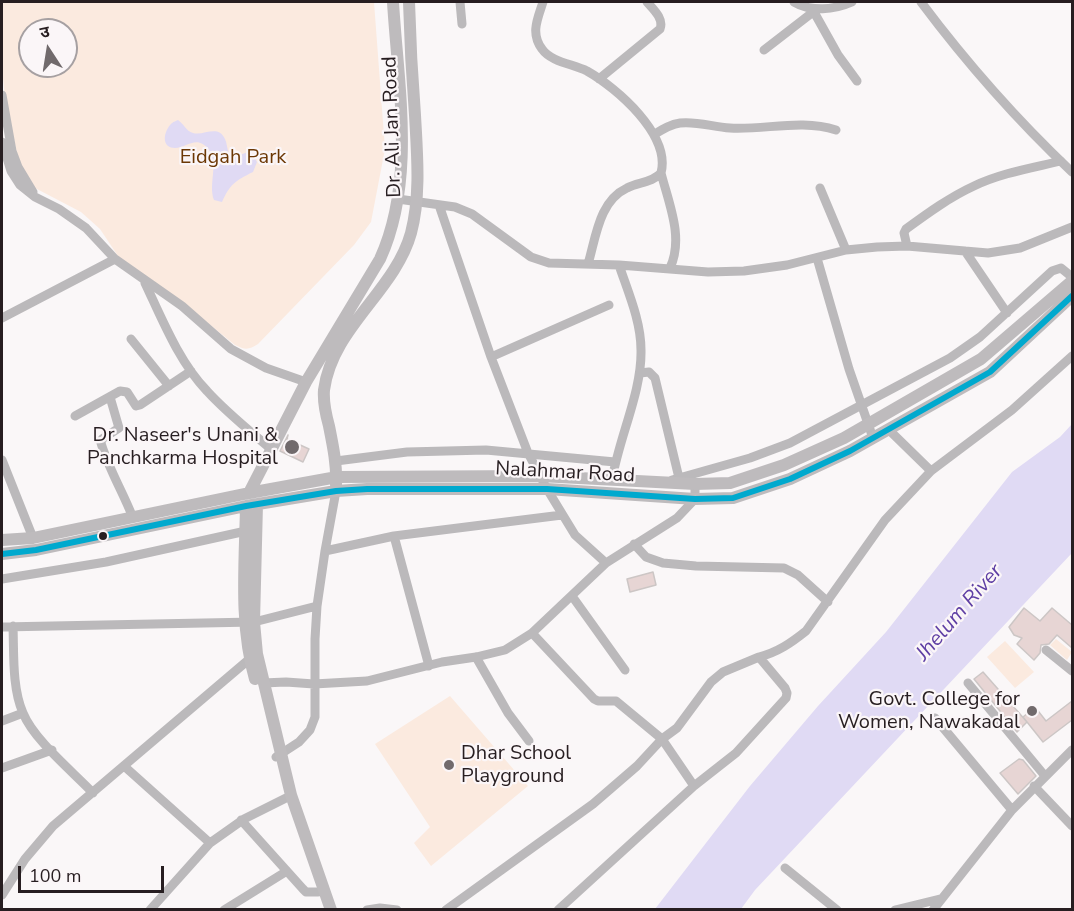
<!DOCTYPE html>
<meta charset="utf-8">
<style>
body{margin:0}
#map{position:relative;width:1074px;height:911px;overflow:hidden;background:#faf7f8;font-family:"Nunito Sans","Noto Sans Devanagari",sans-serif}
canvas{display:block}
.frame{position:absolute;inset:0;border:3px solid #271e21;pointer-events:none}
.north{position:absolute;left:18px;top:18px;width:60px;height:60px;box-sizing:border-box;background:#fbf6f8;border:2px solid #a6a0a2;border-radius:50%;rotate:348deg;font-size:16px;font-weight:700;line-height:24px;text-align:center;color:#271e21}
.north::after{content:'';display:block;margin:auto;width:21px;height:27px;background:#716a6c;clip-path:polygon(50% 0,100% 100%,50% 72%,0 100%)}
.scale{position:absolute;left:18px;top:866px;width:146px;height:27px;box-sizing:border-box;border:3px solid #271e21;border-top:0;padding-left:8px;font-size:18px;line-height:21px;white-space:nowrap;color:#271e21;-webkit-text-stroke:4px #fbf6f8;paint-order:stroke}
</style>
<div id="map">
<canvas width="1074" height="911"></canvas>
<div class="frame"></div>
<div class="north">उ</div>
<div class="scale">100 m</div>
</div>
<script>
const context = document.querySelector('canvas').getContext('2d');
context.lineJoin = 'round';
function paint(path, color) { context.fillStyle = color; context.fill(path, 'evenodd'); }
function stroke(path, color, width, dash) { context.strokeStyle = color; context.lineWidth = width; context.lineCap = dash ? 'butt' : 'round'; context.setLineDash(dash || []); context.stroke(path); }
function write(font, color, halo, rows, align = 'center') {
  context.font = font + ' "Nunito Sans",sans-serif'; context.lineWidth = 4.5; context.setLineDash([]); context.textBaseline = 'middle'; context.strokeStyle = halo; context.fillStyle = color; for (const [text, x, y, turn = 0] of rows) {
    context.save(); context.translate(x, y); context.rotate((+turn || 0) * Math.PI / 180); context.textAlign = isNaN(turn) ? turn : align; if (halo) context.strokeText(text, 0, 0); context.fillText(text, 0, 0); context.restore();
  }
}
paint(new Path2D(`
 M2,2h372l11,147 -14,73 -17,23 -96,99c-9,6 -13,6 -23,1l-51,-41 -64,-45 -20,-30 -19,-17 -46,-24 -16,-26 -14,-63 -3,-31zM30,30h36v36h-36z
 M1056,639l16,13 -5,8 -17,-15z
 M1005,641l29,31 -19,16 -28,-31z
 M450,696l78,90 -97,80 -17,-23 16,-16 -55,-83z`), '#fbeadf');
paint(new Path2D(`
 M178,120c6,4 8,11 15,13 11,3 25,-9 32,6 2,4 2,10 4,15l8,2 11,-4 4,2 5,8 -4,10c-18,9 -23,12 -31,30l-8,-2c-6,-16 5,-35 -5,-50 -12,-16 -22,-2 -34,-2 -12,0 -12,-12 -7,-20 3,-5 5,-6 10,-8z
 M1072,424v129l-317,337 -14,19h-86l95,-123 68,-80 68,-74 126,-160 48,-35z`), '#e0daf4');
const building = new Path2D(`
 M288,435l-1,4 22,10 -6,13 -23,-11z
 M653,572l3,13 -26,7 -3,-13z
 M1024,608l16,13 12,-13 20,17v23l-15,-13 -8,9 -8,1 -1,8 -6,7 -17,-16 5,-6 -8,-3 -5,-8z
 M983,672l44,50 -10,10 -43,-53z
 M1072,701v19l-29,22 -20,-25 12,-10 11,14z
 M1019,759l4,1 13,16 -18,18 -18,-21z`);
paint(building, '#e7d5d4');
stroke(building, '#ccc6c5', 1.5);
stroke(new Path2D(`
 M460,2l2,22
 M543,2c-5,16 -13,31 -1,47 9,13 31,15 45,22 30,17 84,64 74,102 -9,10 -23,9 -34,15 -28,13 -31,49 -39,76
 M794,2c17,10 40,8 58,0
 M921,2c45,60 96,118 151,170
 M814,12l24,43 19,26
 M764,50l53,-41
 M599,79l61,-50c4,-10 -6,-19 -13,-27
 M2,95l10,56 6,16 15,25
 M655,134c8,-5 16,-10 25,-11 17,-2 33,4 50,5 36,2 71,-9 106,2
 M2,142l9,29 9,14 15,12 24,12 27,19 29,31 67,47 49,43 35,19 40,14
 M661,173c8,31 23,65 9,95
 M820,188l26,62
 M398,199l57,8 17,7 59,43 18,6 70,2 89,7 36,-1 43,-6 59,-15 31,-3 30,-1 81,7 32,-5 52,-21
 M439,205l52,152 37,96 19,36 28,46 31,28
 M907,246l-3,-13 2,-4c22,-16 44,-32 68,-43 27,-13 58,-18 87,-25
 M965,251l42,62
 M817,258l32,111 24,69
 M145,283c17,36 34,79 62,108 20,22 43,40 65,59
 M2,318l113,-59
 M131,339l38,47
 M491,357l118,-52
 M640,373l9,-1 6,6 24,100
 M110,397l9,31 -17,11 -1,4c8,27 22,49 32,75
 M75,416l45,-25 7,1 9,14 4,-1 51,-34
 M889,430l42,41
 M2,460l31,78
 M336,461l71,-9 79,-2 129,12
 M612,480c7,-43 30,-88 29,-130 0,-29 -13,-58 -22,-85
 M672,480l78,-22 40,-15 160,-85 30,-21 72,-66 9,-3 11,9
 M394,536l35,130
 M634,544l12,13 17,6 33,3 88,2 14,7 30,27
 M325,551l69,-15 168,-21
 M2,579l104,-17 140,-31
 M572,596l53,74
 M13,626c1,28 -1,62 10,87 11,27 49,58 70,80
 M2,627l252,-5 63,-16
 M532,633l62,66 4,2h18l46,38 32,47
 M1046,650l26,21
 M476,657l32,56 21,28
 M263,683l23,-1 28,2 53,-3 75,-19 34,-5 29,-7 27,-17 74,-70 71,-45 18,-19v-15
 M968,683l77,93
 M935,718l77,92
 M2,721l21,-8
 M276,757l23,-15 11,-12 5,-13v-78l2,-33 8,-55 11,-60
 M124,766l86,77
 M2,768l50,-18
 M1034,786l38,40
 M241,820l62,69 3,3h12
 M785,868l52,42
 M2,895l23,-36 28,-33 200,-170
 M150,910l60,-67 34,-24 42,-21
 M224,910l63,-39
 M367,910l13,-2 17,2
 M446,910l147,-106 44,-38 25,-27 15,-11 34,-46 12,-10 36,-15
 M558,910l136,-124 42,-33 50,-55 1,-5 -2,-5 -26,-31c19,-5 32,-14 47,-26l79,-111 46,-49 81,-61 60,-54
 M895,910l45,-11
 M933,910l79,-100 60,-60`), '#bbb9bb', 9);
stroke(new Path2D(`
 M336,485c1,-20 -3,-39 -7,-59 -3,-11 -6,-24 -5,-36 8,-62 71,-99 87,-157 10,-38 6,-80 4,-118 -3,-38 -5,-76 -6,-113
 M249,493l57,-111 74,-123c36,-79 18,-173 13,-257
 M257,504l-3,118 3,32 34,141 40,115
 M246,506c-1,57 -7,118 9,173
 M2,540l31,-2 216,-45 88,-16 203,-1 155,8 35,-1 54,-18 60,-27 137,-79 91,-78
 M2,554l34,-4 210,-44 90,-15 31,-2h180l148,10 38,-1 57,-19 60,-28 140,-79 82,-76`), '#bebbbd', 12);
stroke(new Path2D(`
 M2,554l34,-4 210,-44 90,-15 31,-2h180l148,10 38,-1 57,-19 60,-28 140,-79 82,-76`), '#00a9ce', 6);
for (const [x, y, r, color] of [
 [292,447,8,"#716a6c"],
 [103,536,5,"#271e21"],
 [1032,711,6,"#716a6c"],
 [449,765,6,"#716a6c"]
]) { const dot = new Path2D(); dot.arc(x, y, r, 0, 2 * Math.PI); context.fillStyle = color; context.fill(dot); stroke(dot, '#fbf6f8', 2); }
write('20px', '#271e21', '#fbf6f8', [
 ["Dr. Ali Jan Road",393,127,-92],
 ["Nalahmar Road",565,473,3]
]);
write('20px', '#6c3805', '#fbf6f8', [
 ["Eidgah Park",233,158]
]);
write('20px', '#271e21', '#fbf6f8', [
 ["Dr. Naseer's Unani &",278,436],
 ["Panchkarma Hospital",278,459],
 ["Govt. College for",1020,700],
 ["Women, Nawakadal",1020,723],
 ["Dhar School",461,754,"left"],
 ["Playground",461,777,"left"]
], 'right');
write('italic 21px', '#5f3fa4', '#fbf6f8', [
 ["Jhelum River",960,613,-49]
]);
</script>
